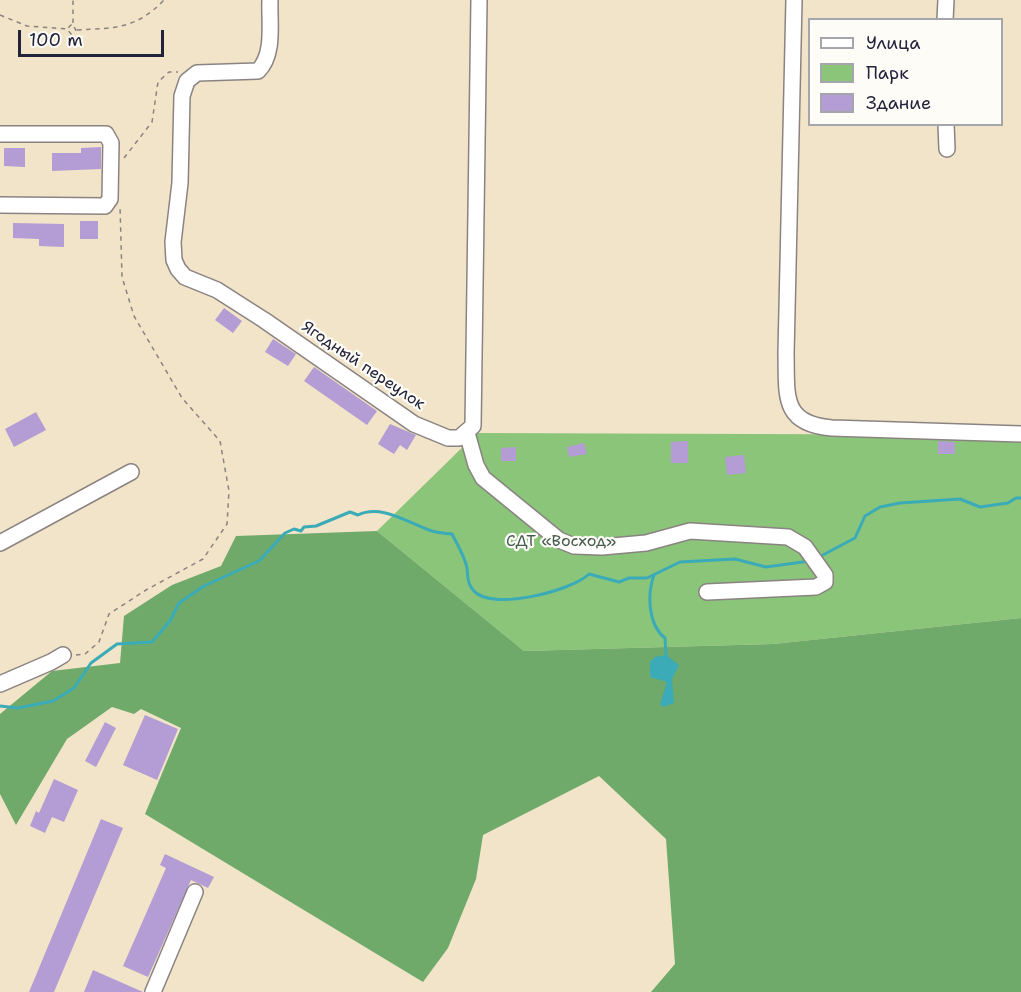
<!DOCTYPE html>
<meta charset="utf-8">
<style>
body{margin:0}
#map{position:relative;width:1021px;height:992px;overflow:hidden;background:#f2e4c8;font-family:"Shantell Sans",sans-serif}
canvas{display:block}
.legend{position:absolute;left:808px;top:18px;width:195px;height:108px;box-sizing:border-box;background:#fdfcf7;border:2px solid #a5a5ac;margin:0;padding:8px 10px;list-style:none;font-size:18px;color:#22223b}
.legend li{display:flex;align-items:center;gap:12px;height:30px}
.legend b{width:30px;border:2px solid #a5a5ac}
.scale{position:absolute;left:18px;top:30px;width:146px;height:27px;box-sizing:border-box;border:3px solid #22223b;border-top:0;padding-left:8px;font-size:18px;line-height:21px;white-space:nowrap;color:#22223b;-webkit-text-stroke:4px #fdfcf7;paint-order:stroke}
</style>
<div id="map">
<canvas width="1021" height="992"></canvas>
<ul class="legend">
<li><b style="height:8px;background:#fff"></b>Улица</li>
<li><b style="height:16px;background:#8ac57a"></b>Парк</li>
<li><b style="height:16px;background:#b49cd4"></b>Здание</li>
</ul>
<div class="scale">100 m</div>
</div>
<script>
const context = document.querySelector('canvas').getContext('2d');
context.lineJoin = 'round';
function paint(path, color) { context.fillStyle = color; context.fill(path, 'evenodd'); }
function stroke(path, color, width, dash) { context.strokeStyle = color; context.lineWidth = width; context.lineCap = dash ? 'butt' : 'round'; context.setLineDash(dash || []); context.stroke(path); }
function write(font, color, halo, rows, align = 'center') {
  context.font = font + ' "Shantell Sans",sans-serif'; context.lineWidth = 4.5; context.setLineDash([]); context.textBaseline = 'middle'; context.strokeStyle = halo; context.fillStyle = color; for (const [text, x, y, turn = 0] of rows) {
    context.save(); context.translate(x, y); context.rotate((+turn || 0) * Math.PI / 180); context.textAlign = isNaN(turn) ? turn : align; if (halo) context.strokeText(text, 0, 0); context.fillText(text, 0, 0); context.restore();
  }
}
paint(new Path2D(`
 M477,433l544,2v183l-248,26 -249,7 -147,-120z`), '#8ac57a');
paint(new Path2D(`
 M377,531l147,120 249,-7 248,-26v374h-370l24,-28 -9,-125 -67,-63 -116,59 -7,44 -28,69 -25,34 -278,-168 36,-86 -40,-19 -7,5 -22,-7 -45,32 -51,86 -16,-31v-80l52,-43 68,-8 4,-47 48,-31 49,-19 15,-30z`), '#6faa6a');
paint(new Path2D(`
 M666,655l13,10 -7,14 2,24 -11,4 -3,-3 7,-22 -17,-5v-15l5,-5z`), '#3aabb7');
stroke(new Path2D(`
 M819,557l36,-19 10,-22 15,-9 20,-4 60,-4 20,8 28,-4 8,-5h5
 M654,575c-7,19 -6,50 11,63l1,17
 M0,706l18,2 35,-7 21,-13 17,-25 26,-19 35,-2 18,-21 9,-18 25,-17 55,-25 26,-28 9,-4 7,2 3,-4 12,-1 34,-14 8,3c23,-11 49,7 71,15 7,3 15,3 23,4 5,10 13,23 15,34 1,8 0,15 6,22 17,22 99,1 116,-16l30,8 10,-4h18l33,-16 55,-3 31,8 44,-6`), '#3aabb7', 3);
paint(new Path2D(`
 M101,147v22l-49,2v-18h29v-5z
 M4,148h21v19l-21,-1z
 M80,221h18v18h-18z
 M13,223l51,1v23l-25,-1v-7l-26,-1z
 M224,308l18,13 -9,12 -18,-13z
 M273,339l23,15 -8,12 -23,-14z
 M314,367l63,44 -10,14 -63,-44z
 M36,412l10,18 -32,17 -9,-18z
 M390,424l26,11 -9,15 -7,-5 -6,9 -16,-10z
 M688,441v22h-17v-21z
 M938,441l17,1v12h-17z
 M584,443l3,11 -18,3 -2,-10z
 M516,447v14h-15v-13z
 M744,455l2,18 -19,2 -2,-18z
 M145,715l33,14 -21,51 -34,-15z
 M105,722l11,6 -20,39 -11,-6z
 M54,779l24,11 -14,32 -12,-5 -7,16 -15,-7 6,-15 3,2z
 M101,819l22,9 -69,164h-25z
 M165,854l49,23 -6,11 -17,-8 -43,97 -25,-11 43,-98 -6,-3z
 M93,970l50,22h-59z`), '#b49cd4');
const minor = new Path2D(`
 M270,0c-1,23 5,54 -12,71l-61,2 -10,8 -5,15 -2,87 -7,59 1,18 4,9 7,8 32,13 47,30 150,104 34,14h11l14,-12 6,-426
 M794,0l-8,354c1,41 -5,70 46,74l189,6
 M945,20l1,-20
 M946,124l1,25
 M0,134h106l5,9 -1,56 -5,7 -105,-1
 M467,433l9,32 7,13 76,62 15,6 28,1 44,-4 44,-12 98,6 17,10 20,28v7l-9,5 -109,5
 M0,543l131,-71
 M0,684l51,-22 12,-7
 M153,992l42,-100`);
stroke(minor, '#8a8382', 18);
stroke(new Path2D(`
 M0,15l27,11 40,3 4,5 5,-4 -4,-6 -5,5
 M73,23v-23
 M77,30c39,-2 59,-1 87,-30
 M124,158l28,-36 6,-40 11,-10h9
 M76,655l9,-1 14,-12 10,-28 37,-24 57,-31 24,-35 2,-33 -9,-50 -38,-43 -48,-82 -12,-39 -2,-71`), '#8a8382', 1.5, [4.5, 4.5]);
stroke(minor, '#fff', 15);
write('16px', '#22223b', '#fdfcf7', [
 ["Ягодный переулок",363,366,34]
]);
write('16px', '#465b51', '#fdfcf7', [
 ["СДТ «Восход»",561,542]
]);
</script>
